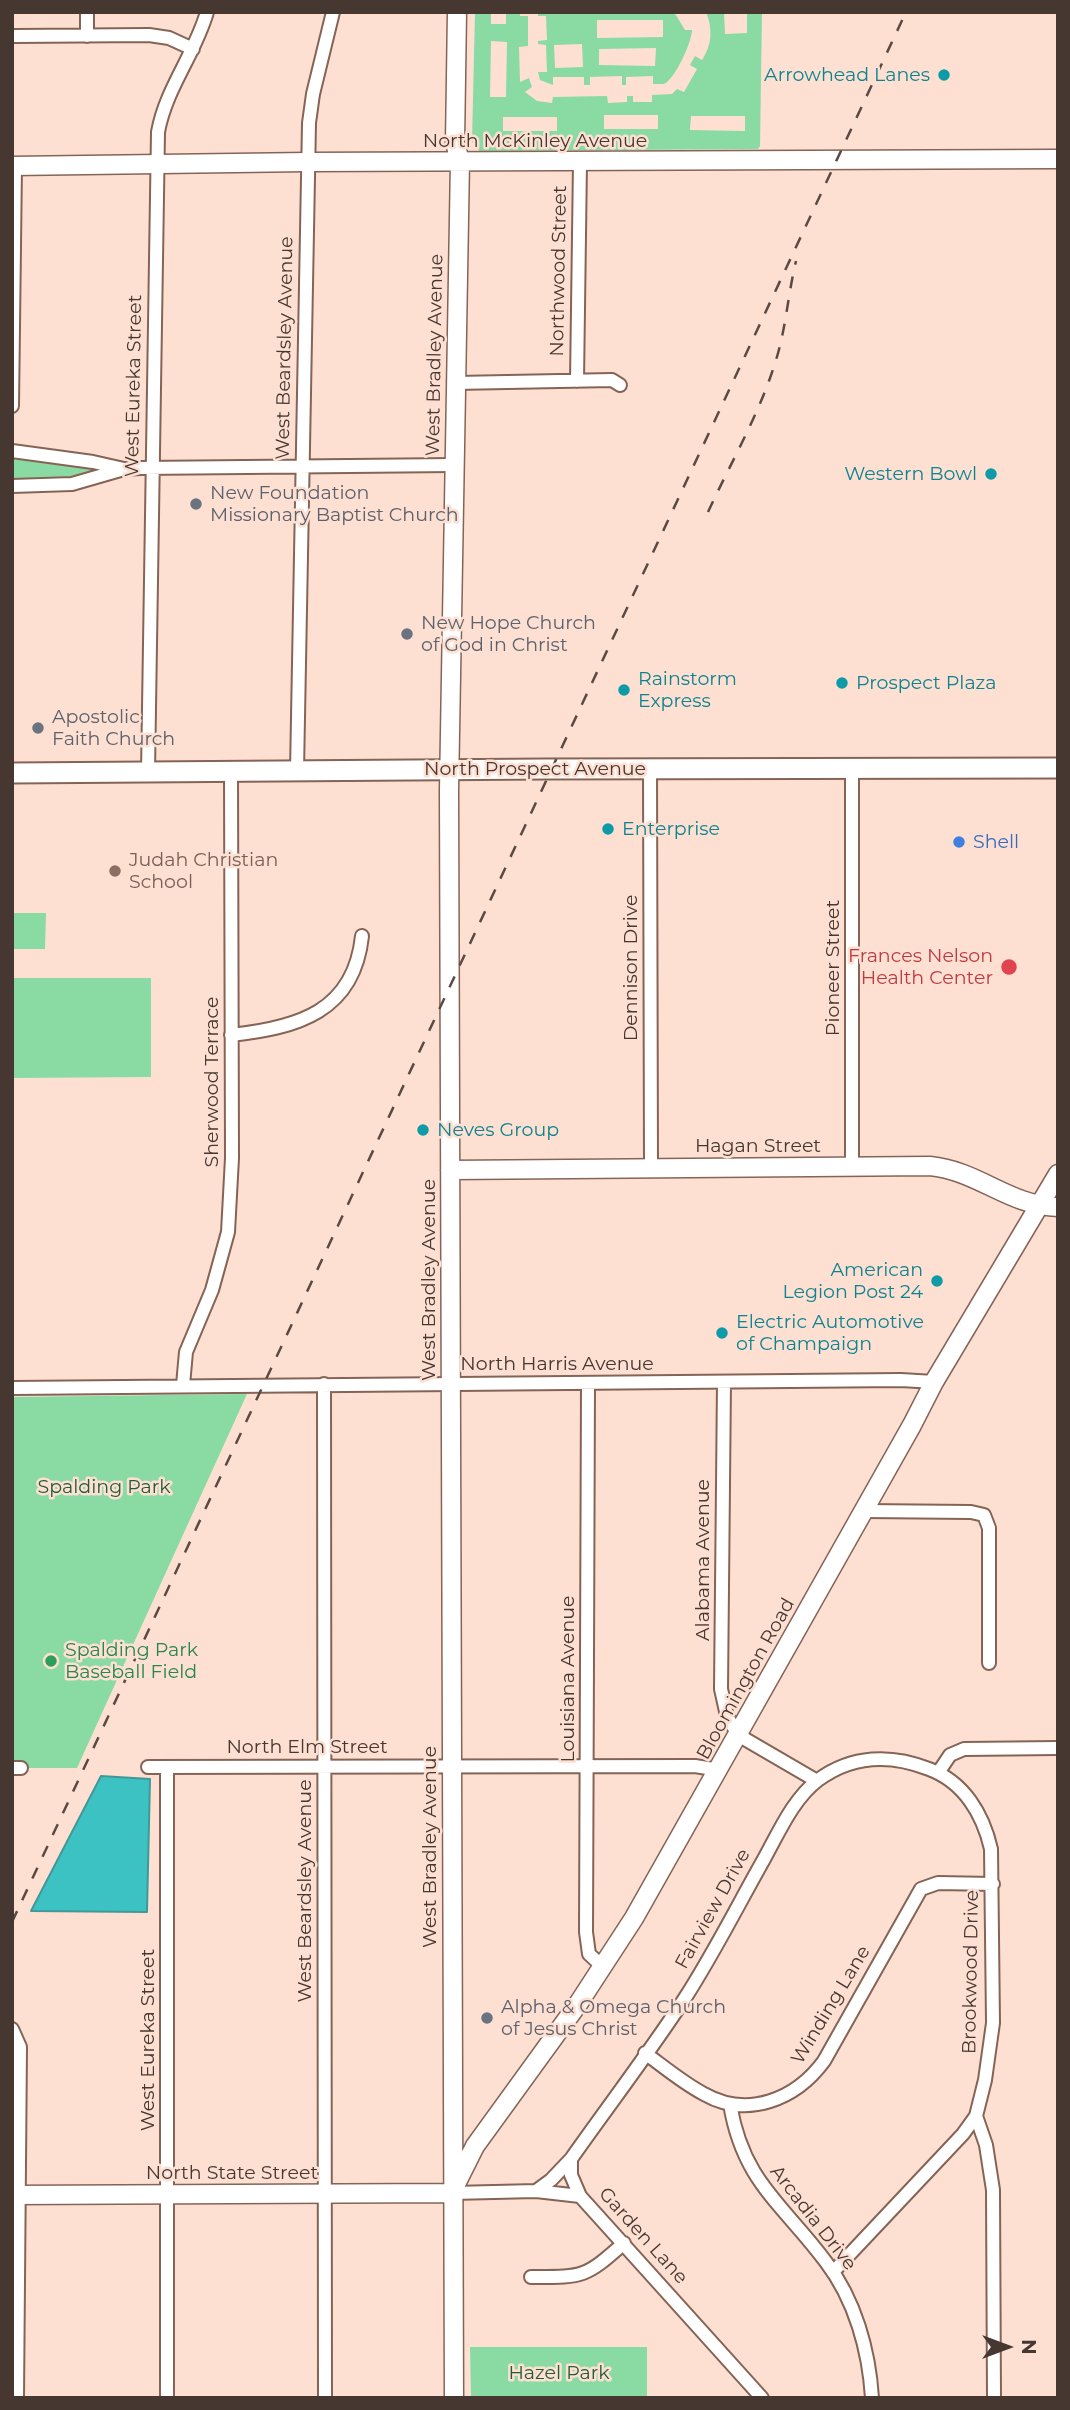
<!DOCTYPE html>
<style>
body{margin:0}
#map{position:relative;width:1070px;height:2410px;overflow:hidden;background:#fee0d3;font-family:Montserrat,sans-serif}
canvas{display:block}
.frame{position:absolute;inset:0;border:14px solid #463731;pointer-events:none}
.north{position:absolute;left:972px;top:2312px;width:70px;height:70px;-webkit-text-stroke:5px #fee0d3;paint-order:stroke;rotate:90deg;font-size:19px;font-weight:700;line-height:28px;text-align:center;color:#463731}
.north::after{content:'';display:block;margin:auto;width:24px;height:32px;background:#463731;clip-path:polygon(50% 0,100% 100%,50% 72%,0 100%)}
</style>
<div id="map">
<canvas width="1070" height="2410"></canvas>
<div class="frame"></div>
<div class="north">N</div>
</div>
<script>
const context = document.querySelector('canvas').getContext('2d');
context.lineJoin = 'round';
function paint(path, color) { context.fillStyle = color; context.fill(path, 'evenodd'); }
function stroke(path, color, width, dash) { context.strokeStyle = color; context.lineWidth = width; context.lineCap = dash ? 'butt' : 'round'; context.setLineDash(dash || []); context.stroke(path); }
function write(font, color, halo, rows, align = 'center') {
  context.font = font + ' Montserrat,sans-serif'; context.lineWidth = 5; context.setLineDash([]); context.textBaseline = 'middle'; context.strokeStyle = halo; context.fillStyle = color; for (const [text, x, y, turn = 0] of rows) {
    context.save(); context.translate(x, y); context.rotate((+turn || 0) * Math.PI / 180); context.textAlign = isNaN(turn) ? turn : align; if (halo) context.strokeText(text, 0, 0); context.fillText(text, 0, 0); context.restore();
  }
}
paint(new Path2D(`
 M475,12h16v12h15v-12h14v4h8v30l-9,1 1,35 9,-4 3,9 -7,5 12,9 15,2 1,-6 54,-1 1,7 19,-1v-6h6v6h19v-7l20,-1 5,-5 7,3 13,-23 -7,-4 5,-9 7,4c10,-15 11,-31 4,-48h18l1,22 22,-1v-21h15l-2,134 -2,3 -278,2 -6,-5 -2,-5zM491,41l16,1 -1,55h-16zM604,115h54v14h-54zM745,116v15l-55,-1 1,-14zM557,117v14h-54v-14z
 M538,12h136l11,18h7c0,12 -17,49 -28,54 -2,0 -9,0 -11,0v-8l-27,1v8h-4v-9l-32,1v8h-6v-8h-31v8l-13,-5 -2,-8h9l-1,-27 -8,-1v-3l9,-1 -1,-24h-8zM597,20h66v17l-66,1zM582,44l1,23 -28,1 -1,-23zM656,48l-1,18 -56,-1v-16z
 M12,455l83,13v3l-23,9 -60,3z
 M12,913h34l-1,36h-33z
 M12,978h139v99l-139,1z
 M247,1394l-170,374h-65v-371z
 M470,2347h177v51h-176z`), '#8adaa3');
const water = new Path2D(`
 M101,1776l49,3 -3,133 -116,-1z`);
paint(water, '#3dc2c3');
stroke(water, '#409897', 2);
const street = new Path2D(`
 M87,12v24
 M14,36l135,-1 20,3 24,11
 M577,381l3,-219
 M455,383l157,-3 8,5
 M12,406l3,-240
 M12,451l81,11 31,7
 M12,486l60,-2 52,-15 17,-1 313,-3
 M650,769l1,399
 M852,769v398
 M297,771l12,-648 4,-29 20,-82
 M148,772l10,-640c8,-44 37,-78 49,-120
 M231,1035c66,-7 123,-23 131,-99
 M724,1382l-3,307 6,27 11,19 79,46
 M588,1383l-2,549 3,22 14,13
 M324,1384l1,1014
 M183,1385l3,-33 26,-62 16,-58 4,-74 -1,-387
 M12,1388l889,-8 33,2
 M864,1511l107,1 13,3 5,13v135
 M148,1767l547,-1 24,4
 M167,1767v631
 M12,1768h9
 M938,1773l12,-18 14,-6 94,-1
 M12,2029l8,18 -3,351
 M645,2053c19,14 38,30 59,41 44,25 92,5 120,-33l97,-172 17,-6 55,1
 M730,2104c13,78 52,99 96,158 29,38 43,88 46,136
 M536,2191l15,-11 20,-21
 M452,2193l84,-2 44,5 182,202
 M580,2196l-9,-21v-16c38,-54 78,-106 114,-161 29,-45 53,-93 79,-139 15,-27 29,-60 54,-79 34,-25 73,-26 111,-11 35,13 54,45 62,80l2,174 -8,57 -9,36 10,29 7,45 1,208
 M833,2272l130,-138 13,-18
 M531,2277c52,0 54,1 93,-34`);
const secondary = new Path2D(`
 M12,166l296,-4 750,-3
 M450,1170l480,-4c49,5 79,40 128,41
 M455,2186l20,-40 103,-142 56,-86 278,-493 22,-43 124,-208
 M12,2195l440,-2
 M454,2398l-5,-1608 11,-629 -5,-18 2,-131`);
const primary = new Path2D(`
 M12,773l533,-4 513,-1`);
stroke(street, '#856456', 16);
stroke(secondary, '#856456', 21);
stroke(primary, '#856456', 23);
stroke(street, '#fff', 12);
stroke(secondary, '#fff', 18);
stroke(primary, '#fff', 19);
stroke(new Path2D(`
 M708,512c23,-50 52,-99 68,-152 10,-32 12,-66 20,-99
 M12,1922l894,-1910`), '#5b4a44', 2.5, [12, 12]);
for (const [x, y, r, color] of [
 [944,75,7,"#0f9aa8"],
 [991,474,7,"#0f9aa8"],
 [196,504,7,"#6b7280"],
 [407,634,7,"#6b7280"],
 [842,683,7,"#0f9aa8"],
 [624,690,7,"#0f9aa8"],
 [38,728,7,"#6b7280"],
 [608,829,7,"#0f9aa8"],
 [959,842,7,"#3f7fe0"],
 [115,871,7,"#8d6e63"],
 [1009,967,9,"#e0444e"],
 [423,1130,7,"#0f9aa8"],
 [937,1281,7,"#0f9aa8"],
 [722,1333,7,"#0f9aa8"],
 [51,1661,7,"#2e9e5b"],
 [487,2018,7,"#6b7280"]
]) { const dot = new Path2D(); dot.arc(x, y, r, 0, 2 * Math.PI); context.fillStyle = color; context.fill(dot); stroke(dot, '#fee0d3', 2.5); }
write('19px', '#0d838f', '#fee0d3', [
 ["Arrowhead Lanes",930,75,"right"],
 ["Western Bowl",977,474,"right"],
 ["Rainstorm",638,679],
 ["Express",638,701],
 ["Prospect Plaza",856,683],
 ["Enterprise",622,829],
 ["Neves Group",437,1130],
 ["American",923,1270,"right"],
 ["Legion Post 24",923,1292,"right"],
 ["Electric Automotive",736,1322],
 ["of Champaign",736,1344]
], 'left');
write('19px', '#463731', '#fee0d3', [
 ["North McKinley Avenue",535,141],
 ["Northwood Street",559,271,-89],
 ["West Beardsley Avenue",285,348,-89],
 ["West Bradley Avenue",435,355,-89],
 ["West Eureka Street",134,386,-89],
 ["North Prospect Avenue",535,769],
 ["Dennison Drive",631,968,-90],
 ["Pioneer Street",833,968,-90],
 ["Sherwood Terrace",212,1082,-90],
 ["Hagan Street",758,1146],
 ["West Bradley Avenue",429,1280,-90],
 ["North Harris Avenue",557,1364],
 ["Alabama Avenue",703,1560,-90],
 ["Louisiana Avenue",568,1679,-90],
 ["Bloomington Road",746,1679,-61],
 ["North Elm Street",307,1747],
 ["West Bradley Avenue",430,1847,-90],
 ["West Beardsley Avenue",305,1891,-90],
 ["Fairview Drive",713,1909,-61],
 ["Brookwood Drive",971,1972,-89],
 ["Winding Lane",831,2005,-59],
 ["West Eureka Street",148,2040,-90],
 ["North State Street",232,2173],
 ["Arcadia Drive",813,2218,52],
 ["Garden Lane",643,2236,48]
]);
write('19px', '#5b616d', '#fee0d3', [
 ["New Foundation",210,493],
 ["Missionary Baptist Church",210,515],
 ["New Hope Church",421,623],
 ["of God in Christ",421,645],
 ["Apostolic",52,717],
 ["Faith Church",52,739],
 ["Alpha & Omega Church",501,2007],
 ["of Jesus Christ",501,2029]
], 'left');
write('19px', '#366cbe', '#fee0d3', [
 ["Shell",973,842]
], 'left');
write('19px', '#785e54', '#fee0d3', [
 ["Judah Christian",129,860],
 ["School",129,882]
], 'left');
write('19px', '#be3a42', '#fee0d3', [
 ["Frances Nelson",993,956],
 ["Health Center",993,978]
], 'right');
write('19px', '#225c37', '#fee0d3', [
 ["Spalding Park",104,1487],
 ["Hazel Park",559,2373]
]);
write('19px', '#27864d', '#fee0d3', [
 ["Spalding Park",65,1650],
 ["Baseball Field",65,1672]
], 'left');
</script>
